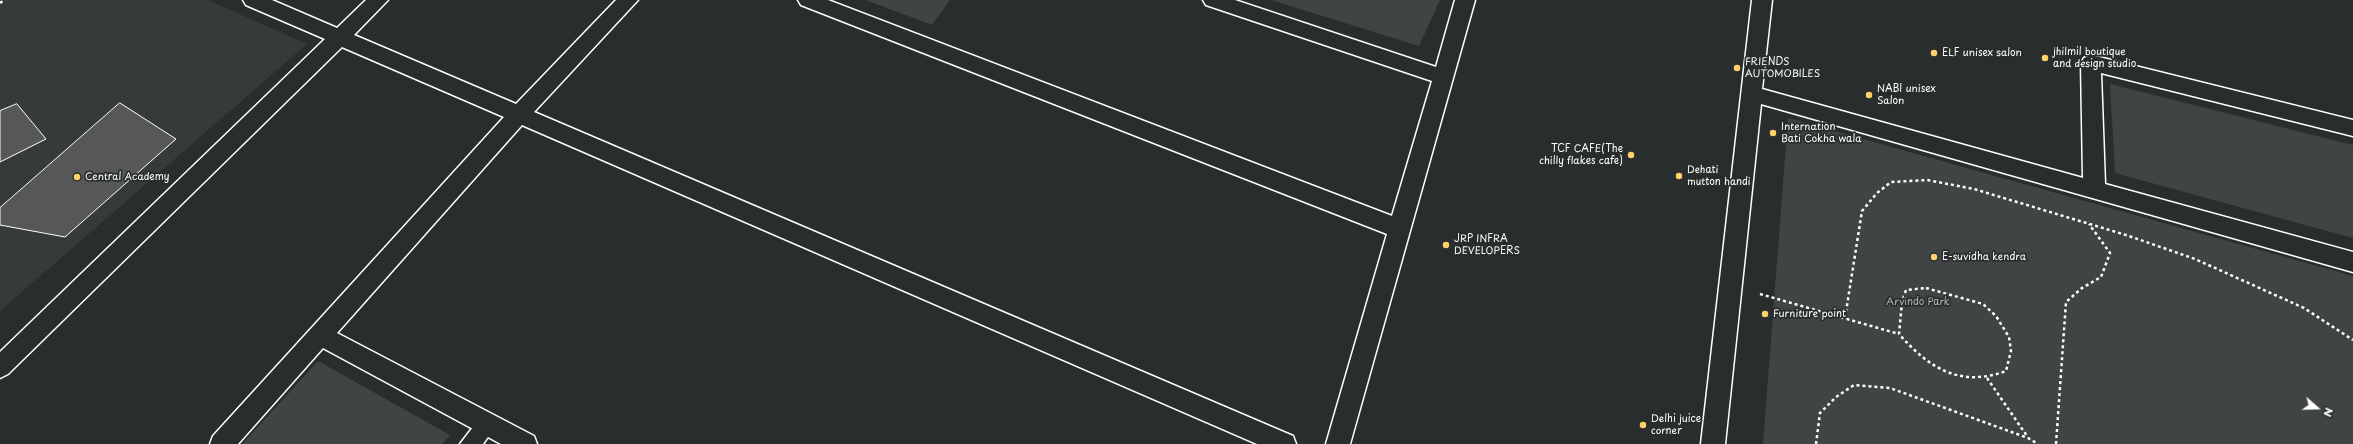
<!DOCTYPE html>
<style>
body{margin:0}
#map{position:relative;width:2353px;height:444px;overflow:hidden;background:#2a2d2e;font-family:"Playpen Sans",sans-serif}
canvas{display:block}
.north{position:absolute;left:2297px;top:388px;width:40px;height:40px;-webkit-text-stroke:3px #2a2d2e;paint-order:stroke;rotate:110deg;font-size:11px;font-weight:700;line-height:16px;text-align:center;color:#fff}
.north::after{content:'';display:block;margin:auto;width:14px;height:18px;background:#fff;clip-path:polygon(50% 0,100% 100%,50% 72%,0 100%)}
</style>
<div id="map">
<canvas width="2353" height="444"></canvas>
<div class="north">N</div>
</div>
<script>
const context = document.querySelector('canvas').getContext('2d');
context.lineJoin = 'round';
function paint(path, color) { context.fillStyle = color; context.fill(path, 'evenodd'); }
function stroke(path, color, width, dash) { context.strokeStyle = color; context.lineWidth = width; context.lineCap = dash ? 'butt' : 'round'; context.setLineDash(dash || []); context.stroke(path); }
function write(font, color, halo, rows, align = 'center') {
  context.font = font + ' "Playpen Sans",sans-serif'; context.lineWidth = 3.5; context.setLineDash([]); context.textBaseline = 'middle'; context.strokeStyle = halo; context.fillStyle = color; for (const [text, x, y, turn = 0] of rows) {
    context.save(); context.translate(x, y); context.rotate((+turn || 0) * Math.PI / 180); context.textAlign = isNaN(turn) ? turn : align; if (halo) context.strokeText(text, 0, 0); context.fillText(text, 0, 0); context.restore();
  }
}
paint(new Path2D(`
 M0,0h208l99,44 -307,267z`), '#373a3b');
paint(new Path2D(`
 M866,0h84l-18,25z
 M1271,0h169l-21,46z
 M2110,84l243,61v93l-238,-65z
 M1788,118l565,158v168h-590z
 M318,361l132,74 -8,9h-200z`), '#414445');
const building = new Path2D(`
 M120,103l56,36 -111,98 -65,-12v-17z
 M17,104l29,35 -46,23v-51z`);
paint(building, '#555758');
stroke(building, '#fff', 1);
const lane = new Path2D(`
 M487,415l7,3 3,6 -14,20h-23l20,-26z`);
const street = new Path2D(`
 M243,0h29l65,28 29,-28h22l-34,35 162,69 100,-104h22l-104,112 759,324 3,8h-39l-735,-319 -185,208 197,103 3,8h-36l-178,-96 -85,96h-28l3,-8 291,-319 -162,-70 -334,327 -8,4v-26l325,-313 -79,-34z
 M798,0h30l564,216 40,-135 -226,-76 -3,-5h32l201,67 19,-67h20l-125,444h-24l61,-210 -586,-229z
 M1752,0h20l-10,89 321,89 -2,-115 3,-5 7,-3 262,65v16l-252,-63 4,111 248,68v20l-592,-168 -36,340h-24z`);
stroke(lane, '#fff', 3);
stroke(street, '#fff', 3);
stroke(new Path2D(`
 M0,3l4,-3
 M1926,288l57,16 13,12 13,21 2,14 -5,20c-46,17 -77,-3 -107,-37l3,-32 4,-12z
 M1760,294l139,40
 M1845,318l17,-107 15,-18 14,-11 36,-2 47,9 152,46 69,24 109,49 49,32
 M1987,378l40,58
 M1816,444l4,-31 16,-16 18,-12 36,3 138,50 10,6
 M2056,444l10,-142 16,-14 19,-11 9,-24 -21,-29`), '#fff', 2.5, [3, 3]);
paint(lane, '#2a2d2e');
paint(street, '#2a2d2e');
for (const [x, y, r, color] of [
 [1934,53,4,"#ffd166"],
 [2045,58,4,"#ffd166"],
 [1737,68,4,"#ffd166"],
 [1869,95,4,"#ffd166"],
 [1773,133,4,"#ffd166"],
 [1631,155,4,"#ffd166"],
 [1679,176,4,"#ffd166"],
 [77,177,4,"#ffd166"],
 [1446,245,4,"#ffd166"],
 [1934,257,4,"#ffd166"],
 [1765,314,4,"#ffd166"],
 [1643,425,4,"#ffd166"]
]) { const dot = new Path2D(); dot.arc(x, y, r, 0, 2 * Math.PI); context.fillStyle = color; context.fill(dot); stroke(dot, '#2a2d2e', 1.5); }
write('10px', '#fff', '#2a2d2e', [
 ["jhilmil boutique",2053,52],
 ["and design studio",2053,64],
 ["ELF unisex salon",1942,53],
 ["FRIENDS",1745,62],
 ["AUTOMOBILES",1745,74],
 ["NABI unisex",1877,89],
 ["Salon",1877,101],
 ["Internation",1781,127],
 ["Bati Cokha wala",1781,139],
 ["TCF CAFE(The",1623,149,"right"],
 ["chilly flakes cafe)",1623,161,"right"],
 ["Dehati",1687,170],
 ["mutton handi",1687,182],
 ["Central Academy",85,177],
 ["JRP INFRA",1454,239],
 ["DEVELOPERS",1454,251],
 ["E-suvidha kendra",1942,257],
 ["Furniture point",1773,314],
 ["Delhi juice",1651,419],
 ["corner",1651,431]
], 'left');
write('10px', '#b3b4b5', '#2a2d2e', [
 ["Arvindo Park",1918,302]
]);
</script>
